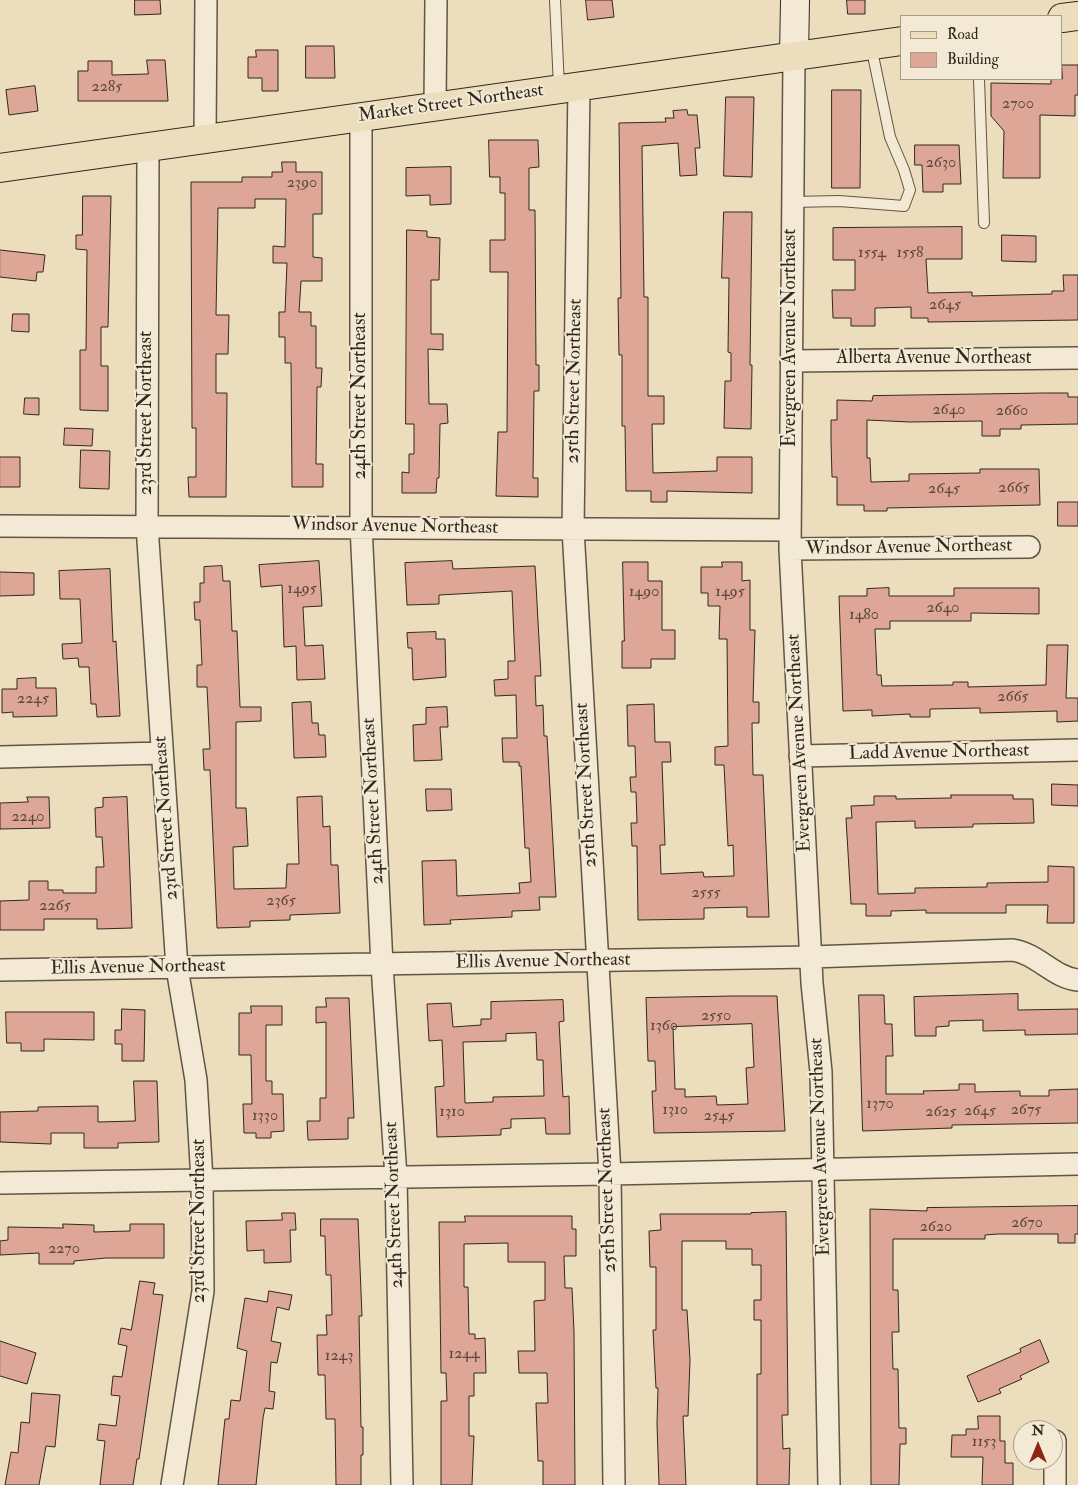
<!DOCTYPE html>
<style>
body{margin:0}
#map{position:relative;width:1078px;height:1485px;overflow:hidden;background:#ecddbd;font-family:"IM FELL Double Pica",serif}
canvas{display:block}
.legend{position:absolute;left:900px;top:15px;width:162px;height:65px;box-sizing:border-box;background:#f3e9d4;border:1px solid #a59c8c;margin:0;padding:6px 9px;list-style:none;font-size:15px;color:#31291f}
.legend li{display:flex;align-items:center;gap:10px;height:25px}
.legend b{width:25px;border:1px solid #a59c8c}
.north{position:absolute;left:1013px;top:1420px;width:50px;height:50px;box-sizing:border-box;background:#f3e9d4;border:1px solid #a59c8c;border-radius:50%;rotate:0deg;font-size:14px;font-weight:700;line-height:20px;text-align:center;color:#31291f}
.north::after{content:'';display:block;margin:auto;width:18px;height:22px;background:#8f2418;clip-path:polygon(50% 0,100% 100%,50% 72%,0 100%)}
</style>
<div id="map">
<canvas width="1078" height="1485"></canvas>
<ul class="legend">
<li><b style="height:6px;background:#ecddbd"></b>Road</li>
<li><b style="height:14px;background:#dea697"></b>Building</li>
</ul>
<div class="north">N</div>
</div>
<script>
const context = document.querySelector('canvas').getContext('2d');
context.lineJoin = 'round';
function paint(path, color) { context.fillStyle = color; context.fill(path, 'evenodd'); }
function stroke(path, color, width, dash) { context.strokeStyle = color; context.lineWidth = width; context.lineCap = dash ? 'butt' : 'round'; context.setLineDash(dash || []); context.stroke(path); }
function write(font, color, halo, rows, align = 'center') {
  context.font = font + ' "IM FELL Double Pica",serif'; context.lineWidth = 4; context.setLineDash([]); context.textBaseline = 'middle'; context.strokeStyle = halo; context.fillStyle = color; for (const [text, x, y, turn = 0] of rows) {
    context.save(); context.translate(x, y); context.rotate((+turn || 0) * Math.PI / 180); context.textAlign = isNaN(turn) ? turn : align; if (halo) context.strokeText(text, 0, 0); context.fillText(text, 0, 0); context.restore();
  }
}
const building = new Path2D(`
 M135,0h25l1,14 -26,1z
 M586,0h26l2,17 -26,3z
 M847,0h18v14h-17z
 M306,46h28l1,32h-29z
 M256,50h22v41h-16v-13h-14v-21h8z
 M147,60h18l3,41h-90v-30h10v-10h24v14l36,-1z
 M1062,65h16v30h-3v21l-35,-1v63h-37l1,-47 -13,-15v-33l60,1v-5h11z
 M35,86l3,25 -29,4 -3,-25z
 M832,90h29l-1,98h-28z
 M726,97h28l-2,80 -28,-1z
 M687,110l1,5h9l3,33h-5l2,27 -17,1 -2,-33 -36,3 2,151h4v99h16v28h-12l1,49 64,-2v-14h35v36l-85,-2v11h-16v-11h-25l-1,-65h-3v-71h-3l-1,-57h3l-2,-175 47,-1 -1,-4h9l-1,-7z
 M489,140h49l1,27 -10,1v42h6l1,155h3v26h-5l-1,87h5v19l-42,-1 2,-64h9l1,-160h-18v-32h15v-47h-5v-16h-10z
 M915,145h44l2,39h-18v8h-20l-1,-27h-7z
 M282,162h14v10h26v42h-9v43l9,1v23h-21l-2,31h12v14h5v42h6l-1,19h-4l-1,77h7v23h-31l-1,-124h-6v-26h-6v-25h6l2,-49h-14v-17l12,1 1,-48h-31v9h-37l-2,107h13l-1,39h-12v39h11l-1,104h-37l-1,-20h8v-49h-4l-1,-246h51v-5h30v-5h10z
 M451,167v37l-21,1v-10l-24,1v-28z
 M83,196h28l-3,131h-7v39h7v45l-28,-1v-60h6l1,-100 -11,-1v-14h6z
 M724,212h28l-2,153h2l-1,64 -27,-1 1,-47h6v-28l-3,-1 1,-74h-7z
 M962,227v32h-36l2,34 44,-1v4l80,-2v-3h12l-1,-16h15v45l-150,2v-4h-17v-11l-36,1v18h-24v-8h-18l-1,-28h23v-30h-22v-32z
 M407,230l20,1v6l13,1 -1,42h-8v54h12v16l-15,-1 1,55h18l1,19 -8,1 -1,54h-2l-1,15h-34v-21l7,1v-19h5v-30h-8z
 M1002,235l34,1v26l-34,-1z
 M0,250l45,5 -2,17h-6l-1,9 -36,-4z
 M13,314h16v18l-17,-1z
 M1044,393h24v4h10v27l-57,1v4h-21v7h-18v-15l-72,1 -43,-2v38h3l1,24 38,-1v-7l71,-1v-4h59l1,36 -153,3v3h-23v-6h-27v-28h-5l-1,-36v-21h6v-20l35,1 1,-5z
 M25,398h14v17l-15,-1z
 M65,428l28,1 -1,17 -28,-1z
 M81,450l29,1 -1,38 -29,-1z
 M0,457h20v30h-20z
 M1058,502h20v24h-20z
 M319,561l3,45 -19,1 2,39 18,-1 2,34 -28,1 -1,-34 -12,1 -2,-62 -21,2 -2,-22z
 M452,561l1,8 82,-3 6,110h-6l1,30 7,-1 1,31h3l9,161h-17l1,13 -28,1v6l-62,3 1,4 -27,1 -2,-64 34,-1 1,36 63,-3 -1,-10 12,-1 -2,-34h-4l-4,-82h-2v-4h-16l-1,-24h15l-1,-43 -21,1 -1,-16 14,-1v-18h7l-3,-70 -73,4v9l-32,1 -2,-42z
 M623,562h25v19h14v49h13v29h-24v9h-29v-27h2z
 M722,562h20v19l8,-1v50h5l-2,72h6v21h-7l1,52h10l6,142h-22v-10l-43,1v11l-66,1 -1,-74h-5l-1,-23h6l-1,-31h-5l-1,-15h6l-1,-31h-7l-1,-41 27,-1 1,38h15l1,20h-9l3,83h-5l1,29 42,-2 1,5 30,-1 -1,-31 -5,1 -4,-81h-9v-18l13,-1 -1,-107h-8l1,-33h-12v-13h-7v-26h21z
 M222,566l1,15h7l2,50h5l3,76h21v14l-25,1v86h10l2,38 -15,1 1,42 52,-1 1,-24h12l-2,-67 25,-1 1,31 7,-1 1,39h7l2,48 -50,2v5l-40,1v6l-33,1 -7,-158h-6l-1,-21h7l-3,-62h-10v-22h5l-2,-45h-5l-1,-18h6v-19h4v-16z
 M110,569l3,73 3,-1 4,75 -23,1 -1,-13h-5l-2,-37h-10l-1,-9 -15,1 -1,-15 20,-1 -2,-44h-20l-1,-28z
 M0,572l34,1v22l-34,1z
 M889,588v8h65v-8h85v26l-68,-1v8h-81v8h-15l2,46h4l1,11 71,-1v-3h15v5l78,-2 1,-40h21l-2,53h12v23l-21,1v-11l-77,2v-5l-50,1v8h-20v-3l-38,2v-6l-29,1 -4,-115h28v-7z
 M436,632v7h9l1,38 -33,3 -1,-32h-4l-1,-15z
 M36,678v10h20l1,28 -44,1v-5l-11,1v-24h15v-10z
 M311,702l1,21h6l1,12h6l1,22 -32,1 -2,-55z
 M447,707l1,20h-8l2,33 -28,1 -1,-36 13,-1v-16z
 M1052,784l26,1v21l-26,-1z
 M426,789h25l1,21 -25,1z
 M951,795h62v4h20l1,24 -61,1v3l-58,1v-7l-39,1 2,72 37,-1v-5l72,-1v-4l61,-1v-16l26,1v56h-27l1,-18h-42v8h-80v-3l-35,1v5h-25v-12h-15l-5,-86h6l-1,-12 23,-1v-9h22v3l55,-1z
 M27,797h22l1,31 -50,1v-26l28,-1z
 M127,797l5,131 -35,1v-10h-53v11h-44v-29l29,-1v-19h19v9h15v3h33v-26h8l-2,-30h-6l-1,-29 8,-1v-9z
 M1018,994v16l60,-1v25l-53,1v-5l-42,1v-11l-34,1v5l-13,1v9h-21l-1,-39z
 M859,995h25l1,29h7l1,32h-7v38h38l-1,-3 36,-1v-6h16v8l45,-1v5h29v-6l29,-1v34l-126,2v3l-89,3z
 M734,996h43l8,135 -131,2 -2,-42h4l-1,-30h-7l-2,-63zM752,1024l2,43 -8,1 2,36 -31,1 -1,-9 -31,1v-8h-10l-2,-62z
 M326,998h23l5,120h-6v21l-40,1 -1,-19h13v-23h6v-76l-10,1v-16h10z
 M563,1000l1,21 -5,1 4,75 6,-1 1,38h-24l-1,-16 -34,1v9l-10,1v6l-64,2 -2,-50 9,-1 -2,-46 -13,1 -2,-37 24,-1 2,24 28,-2v-6h10v-17zM536,1033l1,27h6l1,36 -51,1v5l-28,1 -2,-61 43,-1v-7z
 M251,1006h31v19h-16v56h6v13h11l1,37 -13,1v6h-15v-5h-12l-1,-29h9l-1,-49h-12v-42h12z
 M122,1009l23,1 -1,51h-22v-17h-7v-14h6z
 M6,1012h88v28l-50,-1v12h-23v-8h-14z
 M134,1081h23l2,61 -41,1v5h-34v-15h-33v11l-51,-2v-30l38,-1v-4l60,-1v16l37,-1z
 M1078,1206v28h-3v9h-17v-9h-60l-13,1v4h-92v51h5l1,42h-7l1,37h5l1,59h7v16h-6l-1,41h-28l-1,-276 57,2v-3z
 M786,1212l2,203h-6l1,34 7,-1 -1,37h-32v-111h4v-54h-7v-20h7v-35h-9v-16h-26v-8h-44v69h5l3,50 -2,56h-5l3,69h-27l-2,-61 1,-36h-2l-3,-58h3v-63h-6l-1,-36 12,-1 -1,-16h91v-1z
 M282,1213h13l1,17h-6l1,32 -27,1v-13l-17,1 -1,-30 36,-1z
 M465,1216h107v13h4v27h-12l1,32h7l2,44 1,153h-32v-24h-5l-2,-58h12l-1,-30h-28l-1,-22h17l-1,-50 11,-1v-38h-37v-19l-44,1v43h4l1,47h6v5l10,-1 1,35h-12v23h-5v40h5l-2,49h-31v-84h6l-1,-28h-5l-2,-151h26z
 M321,1219h37l4,97h-3l2,111h2v28h-2v30h-25l-1,-66h-9l-1,-44h-7l-1,-40h10l-1,-20h6l-1,-40h-5l-1,-39h-4z
 M63,1224l31,1v7l36,-1v-7h34v34h-58l-32,3v3h-35v-11l-39,2v-14l8,-1v-13l55,1z
 M140,1281l15,2 -2,11 10,1 -24,164h-2l-4,26h-33l5,-44 -8,-1 2,-16 17,2 4,-30 -9,-1 2,-19 9,1 5,-31 -9,-2 3,-16 10,2z
 M269,1291l23,4 -3,15 -12,-3 -6,34 10,2 -4,20 -6,-1 -2,29 6,1 -2,17 -8,-1 -2,10 -7,67h-38l7,-66h4l2,-19 9,1 7,-50 -10,-3 8,-50 22,4z
 M1040,1340l9,22 -29,14 2,3 -23,10 2,4 -23,9 -11,-26 54,-24 -1,-3z
 M0,1341l36,12 -9,31 -27,-8z
 M32,1393l28,2 -5,52 -9,-1 -7,39h-34l6,-33 7,1 3,-31 8,1z
 M978,1416h22v25h5v22h8v22h-31l1,-28h-32l1,-22h14v-6h12z`);
paint(building, '#dea697');
stroke(building, '#31291f', 1);
const lane = new Path2D(`
 M555,0l4,87
 M979,79l5,144
 M792,202l47,-1 65,5 6,-16 -6,-20 -14,-33 -19,-91`);
const street = new Path2D(`
 M794,57l-4,492 22,434 9,89 8,413
 M579,86l-6,443 37,645 4,311
 M435,106l1,-106
 M361,117v409l21,439 14,212 6,308
 M205,139l1,-139
 M148,147l-1,379 30,442 19,112 6,100 1,111 -31,194
 M791,361l287,-3
 M0,526l790,4
 M790,549l239,-2
 M800,756l278,-6
 M0,757l162,-4
 M0,970l811,-13 202,-7c25,4 41,28 65,30
 M0,1183l610,-9 468,-10
 M1055,1441v44`);
const secondary = new Path2D(`
 M794,57l1,-57`);
const primary = new Path2D(`
 M1062,18l16,-2
 M0,168l902,-127`);
stroke(lane, '#605646', 12);
stroke(street, '#605646', 24);
stroke(secondary, '#31291f', 30);
stroke(primary, '#31291f', 30);
stroke(lane, '#f3e9d4', 10);
stroke(street, '#f3e9d4', 21);
stroke(secondary, '#f3e9d4', 28);
stroke(primary, '#ecddbd', 28);
write('16px', '#5c483d', null, [
 ["2285",107,88],
 ["2700",1018,105],
 ["2630",941,164],
 ["2390",302,184],
 ["1554",872,254],
 ["1558",910,254],
 ["2645",945,306],
 ["2640",949,411],
 ["2660",1012,412],
 ["2665",1014,489],
 ["2645",944,490],
 ["1495",302,590],
 ["1490",644,593],
 ["1495",730,593],
 ["2640",943,609],
 ["1480",864,616],
 ["2665",1013,698],
 ["2245",33,700],
 ["2240",28,818],
 ["2555",706,894],
 ["2365",281,902],
 ["2265",55,907],
 ["2550",716,1017],
 ["1360",664,1027],
 ["1370",880,1105],
 ["1310",675,1111],
 ["2675",1026,1111],
 ["2645",980,1112],
 ["1310",452,1113],
 ["2625",941,1113],
 ["1330",265,1117],
 ["2545",719,1117],
 ["2670",1027,1224],
 ["2620",936,1228],
 ["2270",64,1250],
 ["1244",464,1355],
 ["1243",339,1357],
 ["1153",984,1443]
]);
write('19px', '#31291f', '#f3e9d4', [
 ["Market Street Northeast",451,104,-8],
 ["Evergreen Avenue Northeast",791,338,-90],
 ["Alberta Avenue Northeast",934,359],
 ["25th Street Northeast",575,381,-89],
 ["24th Street Northeast",361,396,-90],
 ["23rd Street Northeast",147,413,-90],
 ["Windsor Avenue Northeast",395,527,1],
 ["Windsor Avenue Northeast",909,548,-1],
 ["Evergreen Avenue Northeast",800,743,-93],
 ["Ladd Avenue Northeast",939,753,-1],
 ["25th Street Northeast",587,785,-93],
 ["24th Street Northeast",374,801,-93],
 ["23rd Street Northeast",167,818,-94],
 ["Ellis Avenue Northeast",543,962,-1],
 ["Ellis Avenue Northeast",138,968,-1],
 ["Evergreen Avenue Northeast",821,1147,-92],
 ["25th Street Northeast",608,1190,-92],
 ["24th Street Northeast",395,1205,-92],
 ["23rd Street Northeast",200,1221,-90]
]);
</script>
